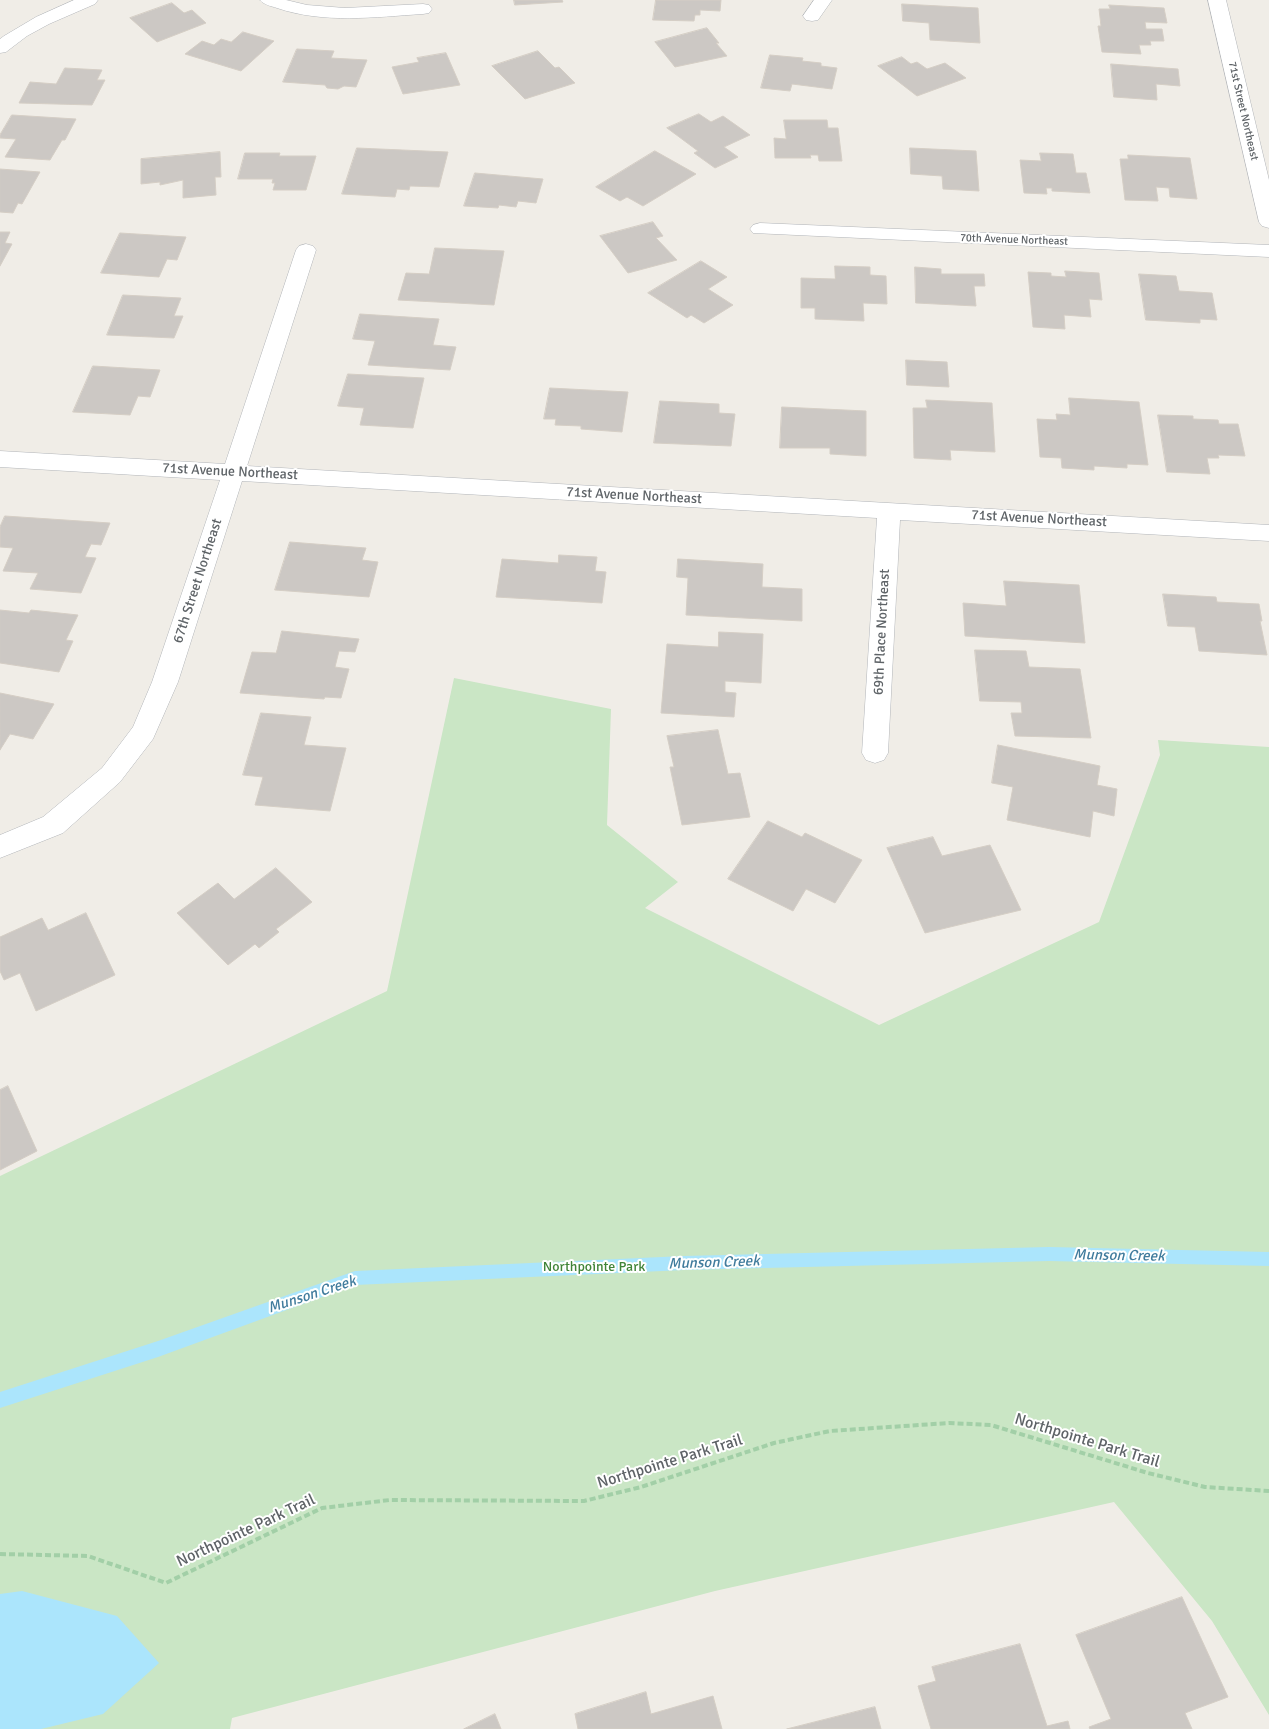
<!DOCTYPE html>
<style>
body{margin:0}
canvas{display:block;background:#f0ede7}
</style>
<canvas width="1269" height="1729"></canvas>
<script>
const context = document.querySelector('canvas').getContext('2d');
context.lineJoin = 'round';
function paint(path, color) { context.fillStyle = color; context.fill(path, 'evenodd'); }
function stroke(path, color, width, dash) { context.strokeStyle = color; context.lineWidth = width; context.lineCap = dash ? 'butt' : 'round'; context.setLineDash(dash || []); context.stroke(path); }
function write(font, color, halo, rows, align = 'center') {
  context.font = font + ' Signika,sans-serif'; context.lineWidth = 4; context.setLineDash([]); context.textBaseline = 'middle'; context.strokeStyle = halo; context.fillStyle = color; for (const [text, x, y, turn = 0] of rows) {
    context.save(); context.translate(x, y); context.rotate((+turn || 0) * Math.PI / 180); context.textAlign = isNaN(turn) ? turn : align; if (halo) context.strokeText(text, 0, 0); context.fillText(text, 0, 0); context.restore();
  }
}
paint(new Path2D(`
 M454,678l157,31 -4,116 71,57 -33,26 234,117 220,-103 61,-167 -2,-15 111,7v968l-57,-94 -98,-119 -399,89 -483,127 -2,11h-230v-553l387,-185z`), '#cae6c5');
paint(new Path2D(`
 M22,1591l95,25 42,47 -56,51 -62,15h-41v-135z`), '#abe5fc');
paint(new Path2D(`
 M1049,1247l220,5v14l-220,-5 -365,9 -329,15 -197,72 -158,51v-16l158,-51 197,-70 329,-15z`), '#abe5fc');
const building = new Path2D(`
 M514,0h48l1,2 -48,3z
 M656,0h65l-1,11 -20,-1v5h-5l-1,6 -41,-1z
 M172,3l12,10 8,-3 14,13 -49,19 -27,-24z
 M902,4l76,4 2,35 -50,-3 -1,-17 -26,-2z
 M1109,5l55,3 3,15 -22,-1 1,7h16l2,12h-14l1,4h-12l2,9 -39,-2 -4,-26h3l-2,-17h11z
 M707,28l12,15h-3l11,13 -52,11 -20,-25z
 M243,32l31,9 -33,30 -56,-17 17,-13 12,4 7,-6 10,3z
 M297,49l37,2 -3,7 36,2 -11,27 -12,-1 -6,3 -11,-1 -2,-3 -42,-3z
 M538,51l17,17 4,-1 16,16 -50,16 -33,-33z
 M446,53l14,32 -57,9 -11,-27 27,-5 -2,-4z
 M770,55l33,3 -1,3 19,2v3l16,2 -5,21 -40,-5 -2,7 -29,-3z
 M902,57l9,7 6,-2 10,7 18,-6 21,15 -49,18 -39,-30z
 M1111,64l67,5 2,17 -24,-2 1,16 -43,-3z
 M65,68l37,2 -5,10h8l-13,25 -73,-2 11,-21 26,2z
 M699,114l12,8 12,-6 27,19 -26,12 14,10 -23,11 -21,-15 4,-2 -31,-23z
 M12,115l64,4 -11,21h-3l-12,20 -45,-3 11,-18 -16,-1v-3z
 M784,120h43l1,8h10l4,33h-23l-1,-6h-8l1,3h-36l-1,-20 12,1z
 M357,148l91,4 -9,35 -29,-1 -1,4 -12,-1 -2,8 -53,-3z
 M910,148l66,3 3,40 -36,-2 -1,-13 -31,-2z
 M655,151l41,23 -53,32 -16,-9 -7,4 -24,-14z
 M220,152l1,25h-6l1,18 -33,3v-18l-23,5v-3l-19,2v-25z
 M245,153h35l-1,3h37l-10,34h-33l2,-7h-3l1,-4h-35z
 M1040,153l33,1 3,19h10l4,20 -38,-2v-3h-6l1,6 -23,-1 -4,-33 21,1z
 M1128,155l62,3 7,41 -27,-2 -1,-9 -13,-1 2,14 -33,-1 -5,-41h8z
 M0,169l40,3 -18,32 -4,-1 -5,10 -13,-1z
 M475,173l68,6 -7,24 -18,-2 -2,6 -17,-2 -1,3 -34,-2z
 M653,222l10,14 -7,2 21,22 -49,13 -28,-37z
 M0,232h10l-5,11 7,1 -12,22z
 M120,233l66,4 -9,23 -10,-1 -8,18 -58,-4z
 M435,248l69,3 -10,54 -96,-5 8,-27 23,1z
 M701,261l26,16 -19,12 25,16 -29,18 -13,-8 -4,3 -39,-25z
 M835,266l35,1v8l16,1 1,28 -24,-1 1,18 -49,-2v-11h-14v-30l34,1z
 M915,267l26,2v5h43l1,12h-11l2,20 -60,-3z
 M1065,271l34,2 3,27 -13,-1 2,18 -27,-2 1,14 -32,-2 -5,-55 23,1v3l15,1z
 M1139,274l37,2 3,15 33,2 5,27 -17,-1v4l-54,-3z
 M123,295l58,3 -7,18h9l-9,22 -67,-3z
 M360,314l79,5 -6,26 23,2 -6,23 -82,-5 7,-24 -22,-2z
 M906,360l41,2 2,25 -42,-2z
 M93,366l67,4 -10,27 -12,-1 -8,19 -57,-3z
 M348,374l76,4 -11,50 -53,-3 4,-17 -26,-2z
 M550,388l78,4 -6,40 -41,-3v-3l-26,-1 1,-6h-12z
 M1069,398l70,4 9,63 -21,-1v4l-33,-2v4l-32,-2 -1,-10 -21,-1 -3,-38 20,1 -1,-6 14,1z
 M926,400l66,3 3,49 -45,-2 1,10 -37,-2 -1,-50h14z
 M660,401l59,3v9l16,1 -4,32 -77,-3z
 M782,407l84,4v45l-36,-2v-6h-50z
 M1158,415l35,1v3l25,1 1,4h19l7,32 -27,-1 1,3h-12l3,16 -43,-2z
 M5,516l105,7 -9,22 -10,-1 -6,13 11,1 -15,35 -51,-4 8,-16 -35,-2 10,-23 -13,-1v-20z
 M290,542l76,6 -4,12 16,2 -9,35 -94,-7z
 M559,555l38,2 -2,14 11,1 -4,31 -106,-6 6,-38 56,4z
 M678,559l85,5 -1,23 40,2v32l-116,-6 2,-37 -11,-1z
 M1004,581l75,4 6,58 -120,-7 -2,-33 43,3z
 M1163,594l53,3 1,5 42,2 3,17h-2l7,34 -68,-4 -4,-24 -27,-1z
 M0,610l29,3 2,-3 47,5 -12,25 7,1 -14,31 -59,-9z
 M282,631l77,8 -4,13 -16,-1 -4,16 14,2 -8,29 -16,-1 -1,2 -84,-6 12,-41 24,1z
 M719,632l44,2 -2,49 -36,-2v11l11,1 -2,24 -73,-4 6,-69 51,3z
 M975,650l51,1 3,16 51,2 11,69 -76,-2 -4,-23h11l-1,-11 -41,-1z
 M0,693l54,11 -21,35 -23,-5 -10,16z
 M261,713l50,4 -7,28 42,3 -16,63 -75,-6 8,-28 -20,-2z
 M718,730l10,44 12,-1 10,44 -68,8 -12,-58h4l-7,-31z
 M998,745l102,21 -3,19 20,4 -3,27 -21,-5 -3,26 -83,-17 6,-33 -21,-4z
 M768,821l34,16 3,-4 57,27 -27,43 -29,-14 -13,22 -65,-32z
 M933,837l9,19 48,-11 31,65 -96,23 -38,-85z
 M276,868l36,34 -36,27 3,3 -20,16 -4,-4 -27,21 -51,-52 41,-30 16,16z
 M86,913l29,62 -79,36 -16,-38 -16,7 -4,-9v-34l42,-19 6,12z
 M8,1086l29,65 -37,19v-80z
 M1182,1597l46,100 -43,16 7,16h-102l-1,-2 22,-8 -35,-84z
 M1020,1644l27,82 21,-5 2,8h-139l-13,-43 18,-5 -4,-14z
 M646,1692l5,22 62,-18 9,33h-144l-3,-15z
 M875,1707l6,22h-94z
 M495,1714l6,15h-37z`);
paint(building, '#ccc8c4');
stroke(building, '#d5cec5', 1);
const minor = new Path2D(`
 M74,0h24l-3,4 -46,20 -22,12 -21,16 -6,1v-14l4,-3 32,-19z
 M260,0h26l21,5 38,3 78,-4 6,1 3,4 -3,4 -6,1c-48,3 -99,10 -146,-6 -6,-2 -13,-3 -17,-8z
 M814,0h18l-14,20 -6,1 -6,-1 -3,-4z
 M1208,0h18l43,180v48l-7,-2 -3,-4z
 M760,223l509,22v12l-516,-24 -3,-4 3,-4z
 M306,244l7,2 3,4 -69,216 1022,59v16l-369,-21 -12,233 -4,7 -9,3 -9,-3 -4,-7 15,-235 -635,-37 -64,201 -25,57 -33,43 -57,51 -63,25v-23l43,-18 59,-49 31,-41 19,-45 68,-202 -220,-13v-16l225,13 71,-214 3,-4z`);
stroke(minor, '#b2b5b9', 1);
stroke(new Path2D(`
 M0,1554l88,2 78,27 156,-75 68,-8 194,1 57,-14 133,-44 56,-12 119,-8 42,2 157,48 57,14 64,4`), '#a2cfa7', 4, [6, 3]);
paint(minor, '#fff');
write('11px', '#5e6367', '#fff', [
 ["71st Street Northeast",1243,111,77],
 ["70th Avenue Northeast",1014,240,2]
]);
write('14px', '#5e6367', '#fff', [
 ["71st Avenue Northeast",230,472,3],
 ["71st Avenue Northeast",634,496,3],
 ["71st Avenue Northeast",1039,519,3],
 ["67th Street Northeast",198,581,-72],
 ["69th Place Northeast",882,632,-87]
]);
write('14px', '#408438', '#fff', [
 ["Northpointe Park",594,1267]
]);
write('italic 15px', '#417c9d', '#fff', [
 ["Munson Creek",1119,1256,1],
 ["Munson Creek",714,1263,-2],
 ["Munson Creek",312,1295,-18]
]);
write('16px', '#5e6367', '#fff', [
 ["Northpointe Park Trail",1087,1441,17],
 ["Northpointe Park Trail",670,1462,-17],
 ["Northpointe Park Trail",246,1531,-25]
]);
</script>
